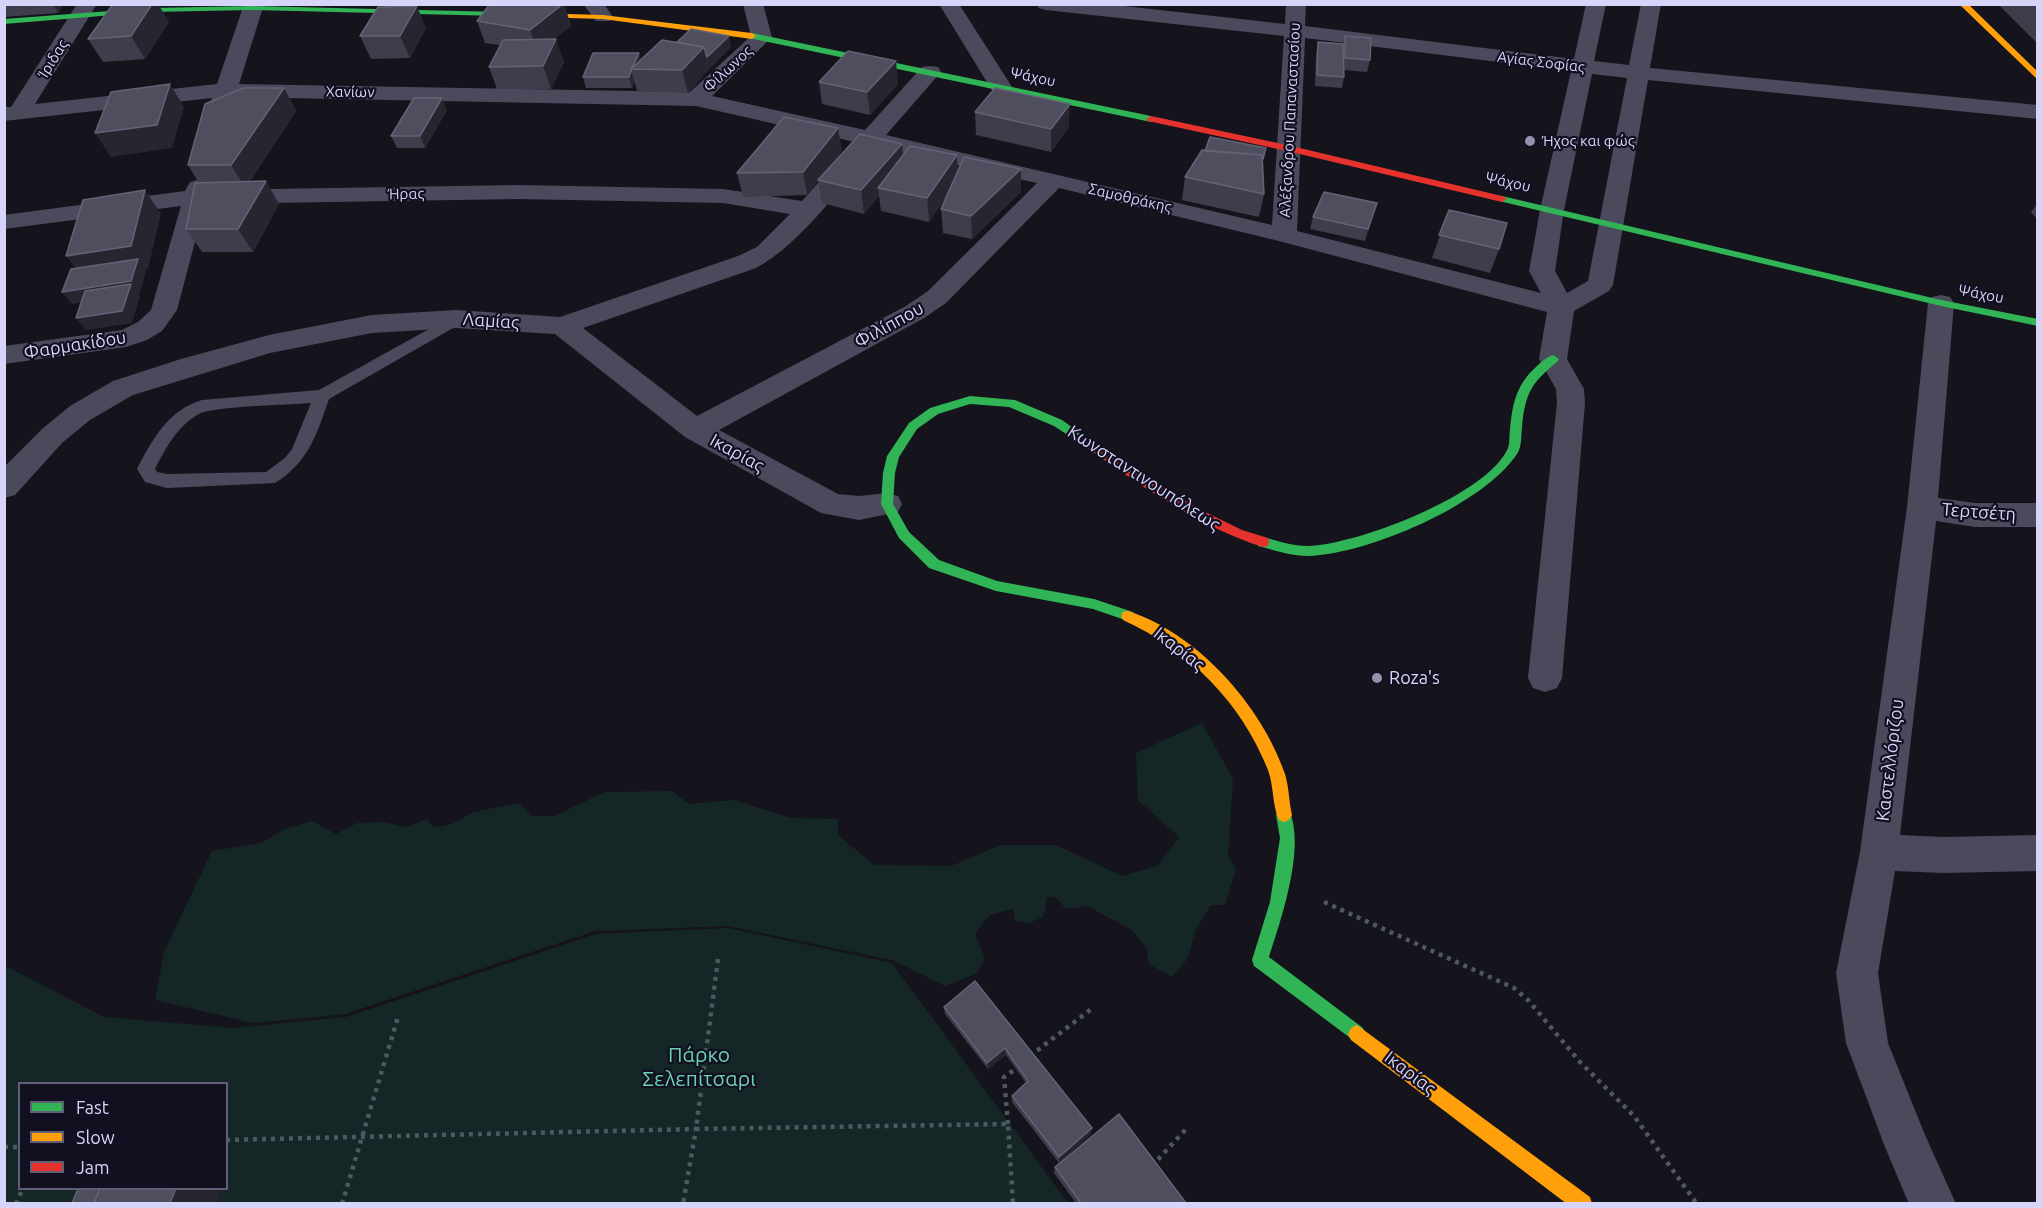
<!DOCTYPE html>
<meta charset="utf-8">
<style>
body{margin:0}
#map{position:relative;width:2042px;height:1208px;overflow:hidden;background:#15141c;font-family:Ubuntu,sans-serif}
canvas{display:block}
.frame{position:absolute;inset:0;border:6px solid #d7d4fa;pointer-events:none}
.legend{position:absolute;left:18px;top:1082px;width:210px;height:108px;box-sizing:border-box;background:#121020;border:2px solid #615e77;margin:0;padding:8px 10px;list-style:none;font-size:18px;color:#d7d4fa}
.legend li{display:flex;align-items:center;gap:12px;height:30px}
.legend b{width:30px;border:2px solid #615e77}
</style>
<div id="map">
<canvas width="2042" height="1208"></canvas>
<div class="frame"></div>
<ul class="legend">
<li><b style="height:8px;background:#30b455"></b>Fast</li>
<li><b style="height:8px;background:#ff9f0a"></b>Slow</li>
<li><b style="height:8px;background:#e5322d"></b>Jam</li>
</ul>
</div>
<script>
const context = document.querySelector('canvas').getContext('2d');
context.lineJoin = 'round';
function paint(path, color) { context.fillStyle = color; context.fill(path, 'evenodd'); }
function stroke(path, color, width, dash) { context.strokeStyle = color; context.lineWidth = width; context.lineCap = dash ? 'butt' : 'round'; context.setLineDash(dash || []); context.stroke(path); }
function write(font, color, halo, rows, align = 'center') {
  context.font = font + ' Ubuntu,sans-serif'; context.lineWidth = 4.5; context.setLineDash([]); context.textBaseline = 'middle'; context.strokeStyle = halo; context.fillStyle = color; for (const [text, x, y, turn = 0] of rows) {
    context.save(); context.translate(x, y); context.rotate((+turn || 0) * Math.PI / 180); context.textAlign = isNaN(turn) ? turn : align; if (halo) context.strokeText(text, 0, 0); context.fillText(text, 0, 0); context.restore();
  }
}
paint(new Path2D(`
 M1202,723l31,56 -5,77 8,13 -11,36h-14l-15,24 -8,29 -16,19 -23,-13 -3,-17 -14,-17 -45,-24 -21,3 -12,-13 -8,2v8l-3,11 -14,6 -14,-2 -2,-12 -23,6 -15,18 10,26 -9,15 -31,12 -53,-26 -164,-34 -133,5 -250,83 -92,9 -98,-23 9,-48 48,-101 49,-8 24,-14 27,-8 24,13 21,-11 25,-1 23,5 22,-8 7,9 18,-4 21,-12 46,-9 12,13h23l51,-24 67,-1 17,13 45,-4 57,18 47,1v16l36,30 77,1 50,-21h55l66,31 35,-10 22,-29 -41,-37 -2,-47z
 M728,928l164,35 176,240h-1063l-1,-238 100,52 130,11 112,-11 250,-83zM20,1084h206v104h-206z`), '#142726');
stroke(new Path2D(`
 M1324,902l190,86 14,12 52,62 54,54 63,88
 M718,959l-22,170 312,-5 5,80
 M1030,1056l64,-49
 M1008,1124l-4,-47 12,-8
 M226,1140l470,-11 -13,75
 M4,1147h16
 M1152,1166l34,-37
 M16,1204l7,-16
 M342,1204l56,-187`), '#4c5963', 4.5, [4, 5]);
paint(new Path2D(`
 M456,314l6,1 2,4 -2,4 -133,76c-12,35 -21,64 -54,84l-108,5 -22,-6 -8,-13c15,-29 31,-59 65,-69l117,-10zM311,403l-19,46 -7,9 -19,14 -99,2 -10,-2 -2,-3c11,-21 22,-43 44,-55 15,-8 90,-9 112,-11z`), '#4a4a5c');
paint(new Path2D(`
 M77,4h20l-62,100 182,-20 27,-80h20l-25,80 451,8 61,-56 -8,-32h20l9,33 -60,59 153,34 57,-63 8,-1 8,1 3,5 -55,63 386,90 12,-189 -238,-26 -7,-2 -3,-4h70l179,20 1,-20h20l-1,22 269,33 12,-55h20l-12,57 35,4 12,-61h20l-11,64 388,37v14l-390,-39 -35,205 -4,6 -35,20 -7,48 17,30 1,14 -23,275 -5,10 -12,4 -12,-4 -5,-10 29,-275 -1,-14 -17,-30 8,-47 -268,-71 -220,-53 -113,115 -22,15 -205,112 119,64 21,2 28,-3 11,3 4,8 -4,8 -39,8 -38,-7 -136,-76 -130,-103 -99,-6 -84,5 -102,20 -137,42 -43,25 -28,23 -47,52 -11,3v-31l38,-38 28,-23 43,-25 68,-22 88,-24 103,-20 84,-5 104,7 178,-61 19,-9 33,-33 -67,-11 -204,-4 -314,5 -28,106 -15,21 -15,9 -21,7 -122,17v-18l118,-16 16,-8 13,-12 30,-104 -177,23v-14l181,-24 5,-9 8,-2 8,2 3,8 310,-5 204,4 79,12 53,-59 -159,-36 -461,-9 -8,19 -8,2 -8,-2 -3,-5 4,-13 -208,23v-14h7zM1305,38l266,33 -31,139 -11,61 12,22 -244,-62zM1592,74l35,4 -39,203 -21,12 -12,-22 9,-61zM876,147l161,36 -109,108 -22,15 -209,110 -114,-88 173,-60c46,-25 85,-82 120,-121z
 M583,4h21l9,13 -3,4h-14z
 M939,4h20l53,83 -3,5 -8,2 -8,-2z
 M1941,295l9,2 4,6 -16,195 37,5h63v24h-63l-39,-6 -36,314 43,2 95,-2v36l-95,2 -48,-2 -17,102 10,70 37,92 31,69h-47l-24,-57 -39,-104 -10,-70 24,-121 47,-345 21,-204 4,-6z`), '#4a4a5c');
paint(new Path2D(`
 M252,6l249,6 4,2 -4,2 -249,-6 -102,2 -146,12v-5l146,-11z
 M752,33l399,83 5,3 -5,3 -402,-84v-4z
 M1502,196l439,104 97,19v7l-97,-20 -442,-105 -2,-2z
 M1553,355l6,4 -2,3c-26,21 -32,32 -35,65 -1,9 0,19 -5,27 -34,51 -149,100 -209,102 -17,0 -34,-6 -50,-10l-1,-4 1,-4 5,-1c14,4 30,9 45,9 48,-1 180,-51 200,-98 2,-5 1,-12 2,-18 2,-24 6,-45 25,-62 5,-5 11,-11 18,-13z
 M970,396l45,4 47,20 25,18 -2,3h-8l-23,-15 -45,-19 -39,-3 -32,10 -21,15 -18,28 -4,16 -2,31 16,28 30,28 58,21 97,18 39,13 2,4 -2,4 -5,1 -35,-12 -97,-18 -67,-23 -30,-30 -18,-34 2,-31 4,-17 22,-33 21,-15z
 M1284,808l5,2c17,37 -8,110 -20,147l94,71 3,6 -3,6 -6,3 -103,-77 -2,-6 18,-58 10,-64 -4,-23 3,-5z`), '#30b455');
paint(new Path2D(`
 M1959,4h9l70,68v8z
 M498,12l105,3 149,18 4,3 -4,3 -149,-20 -102,-3h-3z
 M1128,611c69,22 134,95 157,163 4,13 4,28 7,41l-3,5 -5,2 -5,-2c-7,-15 -5,-34 -11,-50 -27,-68 -79,-120 -145,-150l-2,-4 2,-4z
 M1357,1025l233,172 2,7h-25l-216,-164 -3,-6 3,-6z`), '#ff9f0a');
paint(new Path2D(`
 M1151,116l136,29 215,51 5,3 -5,3 -215,-51 -139,-30 -2,-2z
 M1081,434l114,73 47,23 26,8 1,4 -1,4 -5,1c-69,-22 -127,-65 -186,-106l-2,-3 2,-3z`), '#e5322d');
paint(new Path2D(`
 M4,4h60l-6,9 -54,4z
 M490,4h74l7,22 -17,13 10,23 -13,27h-54l-8,-22 11,-22 -15,-2 -8,-22z
 M1998,4h39v39z
 M169,22l-24,37 -42,3 -15,-23z
 M426,28l-16,30 -39,1 -11,-23z
 M1345,36l25,24 -3,12 -23,-2v7l-2,11 -27,-2 1,-32 2,-12 25,2z
 M731,47l-22,22 -21,24 -51,-2 -2,-8 -3,5h-46l-3,-11 58,-17z
 M819,82l79,2 -28,31 -48,-11z
 M284,88l12,23 -46,70 29,23 -26,48h-51l-16,-23 13,-46 -11,-18z
 M447,110l-22,38h-28l-6,-12z
 M975,112l94,15 -18,25 -75,-17z
 M838,128l4,23 -18,22 79,-18 55,15 63,22 -49,47 -29,-6 -2,-24 7,-15 -19,28 -48,-11 -2,-15 -15,18 -42,-11 -4,-22 -11,14 -64,2 -6,-24z
 M1263,163l1,31 -5,23 -77,-17 3,-23z
 M1377,203l-12,38 -55,-12 3,-12z
 M2037,204v15l-6,-7z
 M1449,210l50,39 -9,24 -58,-15z
 M975,981l116,153 -32,29 -47,-61v-6l14,-13 -20,-28 -18,14 -43,-55 -1,-7z
 M1055,1167l131,36h-110l-22,-30z`), '#3e3d4b');
paint(new Path2D(`
 M53,4h11l-6,9z
 M152,4h6l11,18 -24,37 -14,-23z
 M563,4h1l7,22 -33,26 -8,-22z
 M417,6l9,22 -16,30 -10,-22z
 M729,36l2,11 -22,22 -2,-12z
 M556,39l8,23 -13,27 -8,-23z
 M704,47l5,22 -21,24 -6,-23z
 M639,53l3,12 -10,4z
 M896,61l2,23 -28,31 -3,-23z
 M631,71l4,12 -3,5 -3,-11z
 M170,84l14,23 -12,41 -61,9 -16,-24z
 M284,88l12,23 -51,77 -14,-23z
 M442,98l5,12 -22,38 -5,-12z
 M1070,104l-1,23 -18,25v-23z
 M838,128l4,23 -35,44 -4,-23z
 M902,144l2,23 -26,21 1,8 -15,18 -3,-24z
 M957,155l1,23 -29,44 -2,-24z
 M1021,169v23l-49,47 -1,-23z
 M266,181l13,23 -26,48 -15,-23z
 M145,190l16,24 -13,55 -3,1 1,1 -6,22 -2,1 2,2 -8,27 -46,7 -10,-12 51,-23 -55,9 -10,-12 22,-13 -18,-23z
 M1377,203l-3,12 -9,26 3,-12z
 M1005,1048l1,7 -18,14 -1,-6z
 M1092,1128l-1,6 -32,29v-6z
 M176,1188h41l4,2 -5,13h-46z`), '#272630');
const building = new Path2D(`
 M113,4h39l-21,32 -43,3z
 M490,4h73l-33,26 -53,-9z
 M417,6l-17,30h-40l18,-29z
 M691,29l38,7 -22,21 -3,-10 -27,-5z
 M1345,36l26,2 -1,22 -25,-2z
 M556,39l-13,27 -54,1 14,-27z
 M662,40l42,7 -22,23 -51,-1z
 M1318,42l25,2 1,33 -27,-2z
 M848,51l48,10 -29,31 -48,-10z
 M593,53h46l-6,13 -2,3v2l-2,6h-46z
 M170,84l-13,41 -62,8 16,-41z
 M243,88h41l-53,77h-43l17,-61z
 M995,88l75,16 -19,25 -76,-17z
 M414,98h28l-22,38h-29z
 M784,117l54,11 -35,44 -66,1z
 M860,134l42,10 -41,46 -43,-10z
 M1210,137l56,11 -3,11 -1,-4 -57,-4z
 M910,146l47,9 -30,43 -49,-10z
 M1202,150l60,5 2,39 -79,-17z
 M964,157l57,12 -50,47 -30,-7z
 M266,181l-28,48h-52l9,-46z
 M145,190l-14,56 -65,10 17,-56z
 M1324,192l53,11 -9,26 -55,-12z
 M1449,210l58,13 -8,26 -60,-14z
 M138,259l-7,22 -69,11 9,-23z
 M131,284l-9,27 -46,7 9,-27z
 M975,981l117,147 -33,29 -47,-61 16,-15 -23,-33 -18,15 -43,-56z
 M1119,1114l67,89h-105l-26,-36z
 M100,1188h76l-6,15h-76z
 M100,1188l-6,15h-22l6,-14z`);
paint(building, '#4f4e5e');
stroke(building, '#646376', 1.5);
for (const [x, y, r, color] of [
 [1530,141,6,"#9391ac"],
 [1377,678,6,"#9391ac"]
]) { const dot = new Path2D(); dot.arc(x, y, r, 0, 2 * Math.PI); context.fillStyle = color; context.fill(dot); stroke(dot, '#121020', 2); }
write('15px', '#d7d4fa', '#121020', [
 ["Ίριδας",53,59,-58],
 ["Αγίας Σοφίας",1541,62,7],
 ["Φίλωνος",728,69,-43],
 ["Ψάχου",1033,77,12],
 ["Χανίων",350,92,1],
 ["Αλέξανδρου Παπαναστασίου",1290,120,-87],
 ["Ψάχου",1508,182,13],
 ["Ήρας",406,194,-1],
 ["Σαμοθράκης",1130,198,13],
 ["Ψάχου",1981,294,11]
]);
write('15px', '#d7d4fa', '#121020', [
 ["Ήχος και φώς",1542,141]
], 'left');
write('18px', '#d7d4fa', '#121020', [
 ["Λαμίας",491,321,4],
 ["Φιλίππου",889,325,-29],
 ["Φαρμακίδου",75,345,-9],
 ["Ικαρίας",737,453,29],
 ["Κωνσταντινουπόλεως",1144,478,33],
 ["Τερτσέτη",1979,512,4],
 ["Ικαρίας",1179,649,38],
 ["Καστελλόριζου",1890,760,-83],
 ["Ικαρίας",1410,1073,37]
]);
write('18px', '#d7d4fa', '#121020', [
 ["Roza's",1389,678]
], 'left');
write('21px', '#69d1b2', '#121020', [
 ["Πάρκο",699,1055],
 ["Σελεπίτσαρι",699,1079]
]);
</script>
